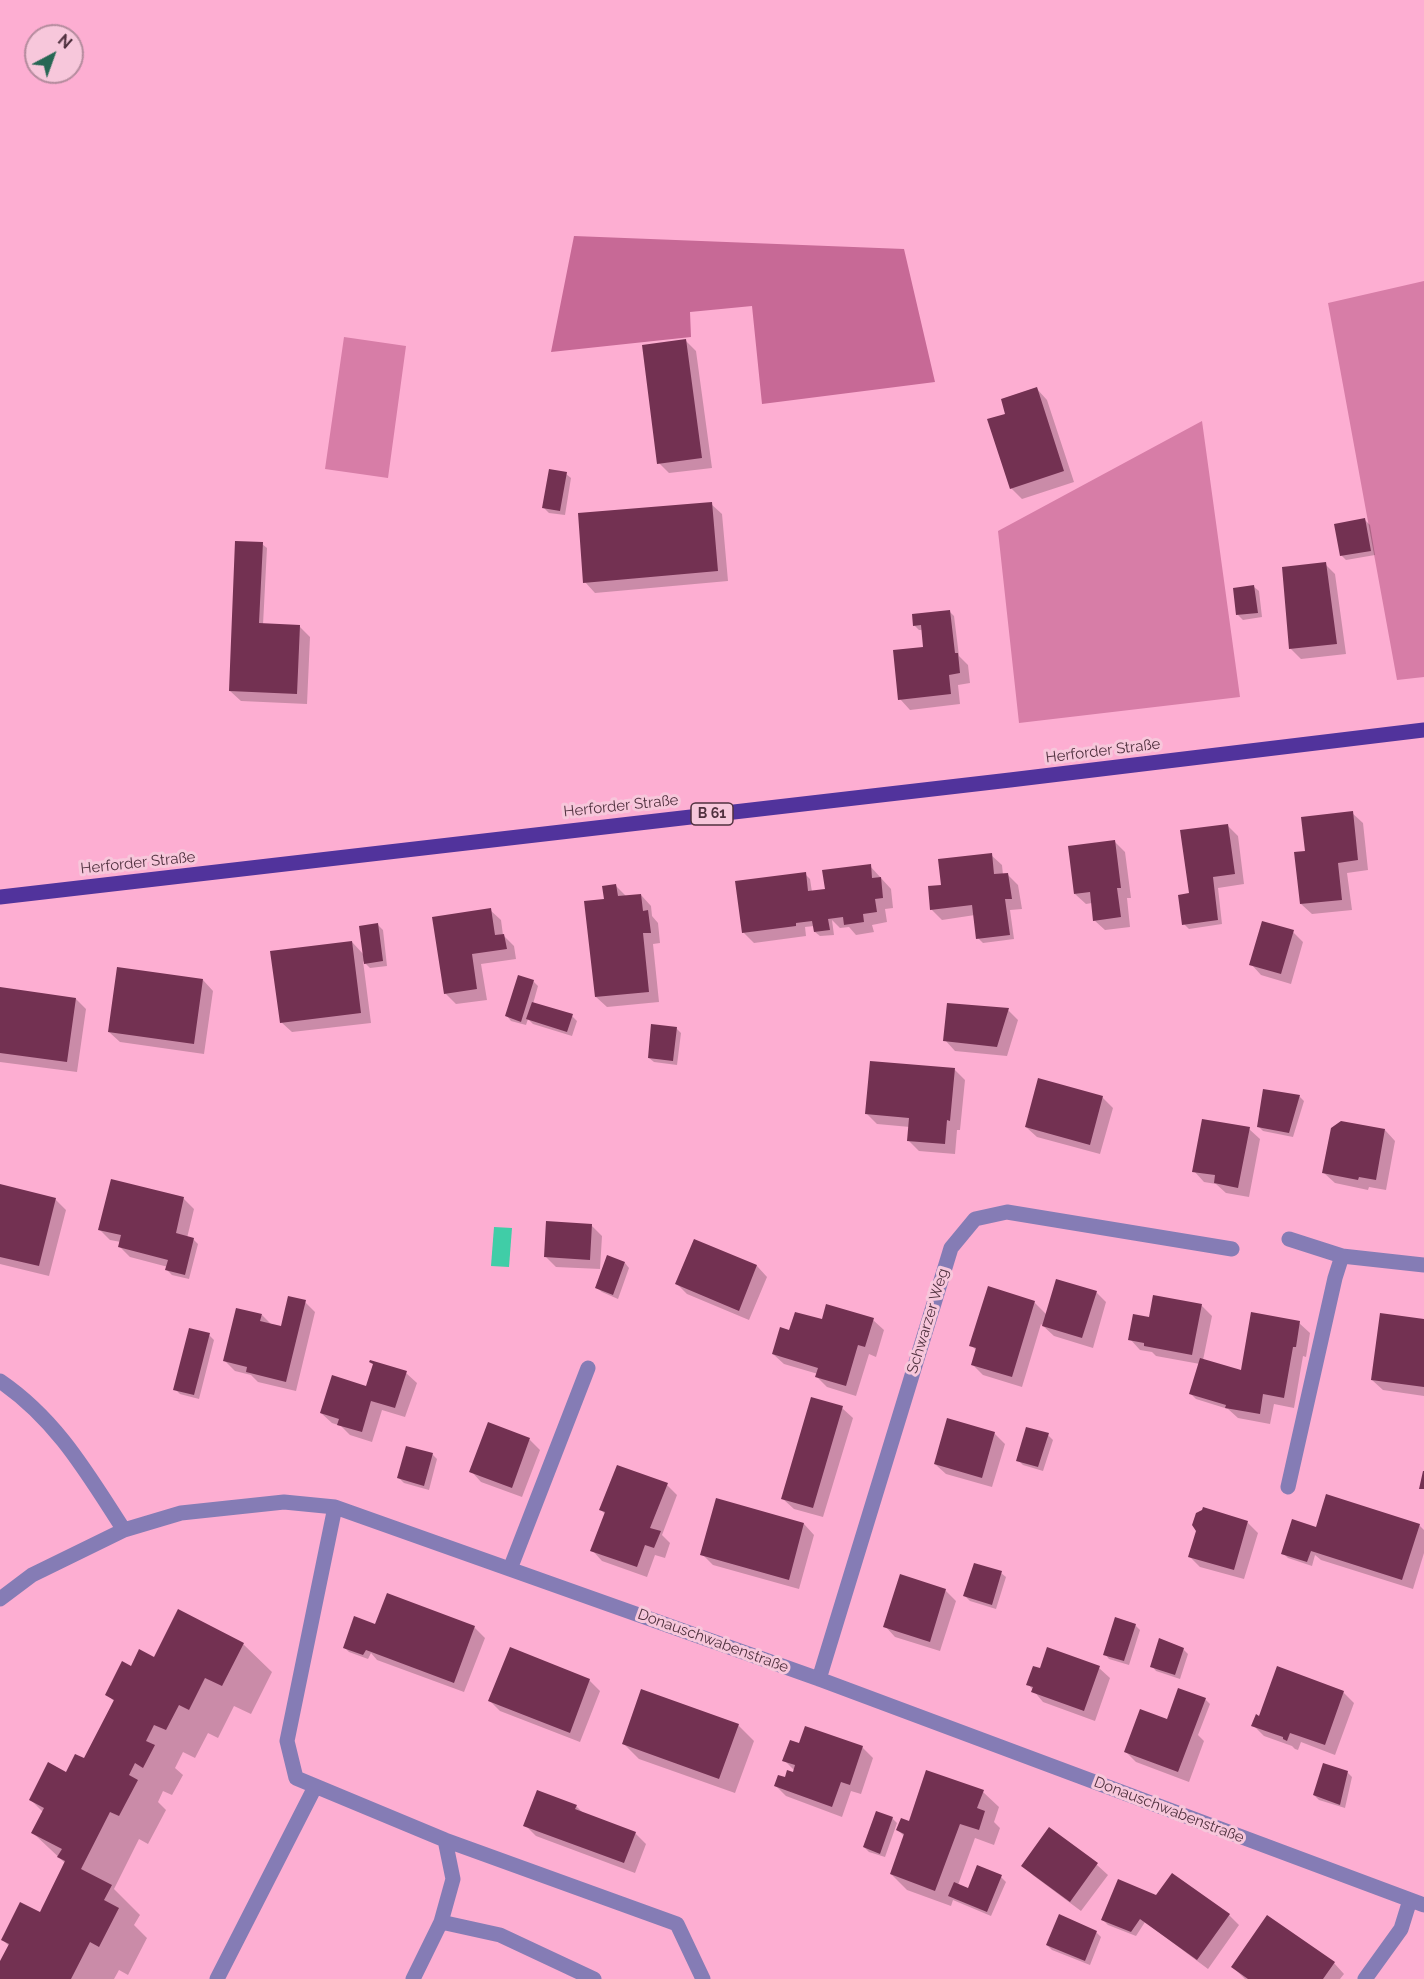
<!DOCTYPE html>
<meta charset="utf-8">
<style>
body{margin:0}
#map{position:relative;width:1424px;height:1979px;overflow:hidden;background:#fdaed2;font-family:Raleway,sans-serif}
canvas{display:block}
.north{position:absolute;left:24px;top:24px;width:60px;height:60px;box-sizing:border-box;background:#f7c7db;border:2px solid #b48b9d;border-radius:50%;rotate:41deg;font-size:16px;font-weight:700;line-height:24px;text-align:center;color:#50313f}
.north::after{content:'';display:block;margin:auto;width:21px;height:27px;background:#276754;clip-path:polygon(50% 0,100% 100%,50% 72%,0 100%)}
</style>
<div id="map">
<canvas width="1424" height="1979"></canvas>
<div class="north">N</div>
</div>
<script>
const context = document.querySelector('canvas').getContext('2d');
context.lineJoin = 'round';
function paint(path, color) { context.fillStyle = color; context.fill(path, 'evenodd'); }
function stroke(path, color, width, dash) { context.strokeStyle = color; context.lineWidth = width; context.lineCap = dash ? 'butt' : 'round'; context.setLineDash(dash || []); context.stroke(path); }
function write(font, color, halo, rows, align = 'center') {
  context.font = font + ' Raleway,sans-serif'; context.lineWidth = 6; context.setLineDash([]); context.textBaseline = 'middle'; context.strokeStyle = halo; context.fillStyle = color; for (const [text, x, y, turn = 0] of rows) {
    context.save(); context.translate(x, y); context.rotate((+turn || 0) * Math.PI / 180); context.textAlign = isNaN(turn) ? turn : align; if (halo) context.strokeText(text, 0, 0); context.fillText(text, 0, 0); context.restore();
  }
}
paint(new Path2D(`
 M1424,281v396l-27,3 -69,-377z
 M344,337l62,9 -18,132 -63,-9z
 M1202,421l38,276 -221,26 -21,-192z`), '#d77da7');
paint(new Path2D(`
 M574,236l330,13 31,133 -173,22 -10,-98 -62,6 1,25 -140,15z`), '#c76996');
paint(new Path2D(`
 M494,1227l18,1 -3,39 -18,-1z`), '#40cda7');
paint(new Path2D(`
 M686,341l10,10 16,117 -43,5 -10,-10z
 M1037,389l10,11 27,82 -52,17 -11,-11 -4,-73z
 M566,474l5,4 -6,37 -16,-2 -5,-5z
 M711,504l11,10 6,67 -133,12 -10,-11z
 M1365,520l5,5 5,30 -29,5 -5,-5z
 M262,544l5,4 -4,77 37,2 10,10 -3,67 -66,-3 -11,-10z
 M1325,564l10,10 11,80 -45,5 -11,-11z
 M1254,587l5,4 3,26 -19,3 -5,-5z
 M949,611l5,5 5,40 9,9 2,18 -12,2 2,19 -50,6 -10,-11 25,-51 -2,-18h-4l-5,-5z
 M1352,813l11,10 5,47 -21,3 5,37 -40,4 -11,-10 6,-52z
 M1228,826l10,10 6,48 -26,4 4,36 -33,5 -5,-5 7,-29z
 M1115,842l10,10 6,46h-4l3,29 -25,3 -11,-10 -2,-17 -6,1 -11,-10z
 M991,855l11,10 1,10h5l10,10 4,24 -12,1 4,29 -31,4 -5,-5 -3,-23 -33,5 -11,-11 12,-23z
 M870,866l21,23 2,19 -8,1 2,13 -15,3 2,7 -18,3 -7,-8 -9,1 -8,-8 2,15 -14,1 -5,-4 -1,-6 -9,1 1,9 -52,7 -11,-11 62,-58 5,5 2,13 14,-1z
 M616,886l11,11 14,-2 10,11 1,10 6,7 2,20 -7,1 6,58 -52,5 -11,-10 9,-96z
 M490,910l11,10 2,15 11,11 2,13 -35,5 6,36 -31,4 -11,-11z
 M378,925l5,5 4,36 -17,2 -7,-7 8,62 -79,9 -11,-10 71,-80 12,13z
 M1293,932l10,10 -12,42 -30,-9 -10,-11z
 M203,980l10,11 -9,63 -84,-12 -11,-10z
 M533,981l5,5 -5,18 39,12 5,5 -5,15 -39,-12 -5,-5 -2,6 -15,-4 -4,-5z
 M0,989l76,10 10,10 -9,63 -77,-10z
 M1008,1010l10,10 -11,36 -52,-5 -10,-11z
 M676,1028l5,5 -4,32 -23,-3 -5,-4z
 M955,1070l10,10 -5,50h-3l-2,24 -36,-3 -11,-11 2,-13 -33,-3 -11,-11z
 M1299,1096l5,5 -11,36 -30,-6 -5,-5z
 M1102,1097l11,11 -13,46 -63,-17 -11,-10z
 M1249,1129l11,10 -11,58 -23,-4 -10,-9 -12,-2 -10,-11z
 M1385,1130l10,11 -9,49 -17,-3 -1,3 -33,-7 -11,-10z
 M112,1180l72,19 10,10 -7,29 6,1 5,5 -9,35 -17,-4 -5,-5 1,-3 -38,-10 -10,-10 1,-5 -11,-2 -11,-11z
 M0,1186l55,13 11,11 -17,66 -49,-12z
 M591,1225l11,11 -2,33 -44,-2 -11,-11z
 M694,1240l63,26 10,11 -18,43 -62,-26 -10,-10z
 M625,1263l4,5 -11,31 -16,-7 -5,-4z
 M1096,1292l10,10 -13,46 -39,-12 -13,-12 -19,63 -39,-12 -10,-10 4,-14 -6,-6 63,-43 13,13z
 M305,1302l10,10 -19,79 -38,-9 -7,-7 -16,-4 -10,-10 37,-46 10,10 10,2z
 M1201,1305l11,11 -9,44 37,12 59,-49 11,10 -4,24 -3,-1 -9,52 -20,-4 -4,20 -32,-6 -10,-9 -32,-10 -5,-5 9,-30 -44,-8 -4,-4 -12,-2 -10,-11 20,-20z
 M873,1320l11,10 -8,27 -7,-3 -13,42 -29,-9 -10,-10 1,-3 -34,-10 -11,-10 17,-22 33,-11z
 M1424,1320v76l-41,-6 -11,-10z
 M209,1335l5,5 -15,59 -19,-5 -5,-5z
 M406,1373l11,10 -12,34 -23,-7 -10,32 -22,-7 -9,-9 -9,-3 -11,-10 46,-26z
 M842,1408l11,10 -30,99 -29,-8 -11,-10z
 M489,1424l41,16 10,10 -18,47 -41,-15 -10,-11z
 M994,1433l11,11 -13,43 -46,-13 -11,-10z
 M1048,1435l5,5 -10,31 -20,-6 -5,-5z
 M432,1454l5,5 -8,31 -25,-7 -5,-5z
 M667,1485l10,10 -15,40 8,8 -5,15 -10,-3 -8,22 -45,-16 -10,-11 13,-36 -4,-4z
 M717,1500l87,24 10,11 -15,54 -86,-24 -11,-11z
 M1247,1522l11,11 -14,46 -44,-12 -11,-11z
 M1419,1525l5,5v23l-11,36 -92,-29 -6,-5 -3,11 -24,-8 -5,-5 34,-25z
 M1001,1573l5,4 -10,32 -26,-8 -5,-5z
 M945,1590l11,11 -16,50 -45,-14 -10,-11z
 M1135,1625l5,5 -11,35 -20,-6 -4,-5z
 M376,1626l98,1 11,11 -21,54 -87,-32 -6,-7 -3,6 -19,-7 -5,-5z
 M243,1644l29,28 -21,42 -17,-8 -16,32 -10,-5 -13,25 -12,-6 -8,16 8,7 -11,20 -9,-4 -5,11 8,8 -18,34 -9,-5 -25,50 26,26 -6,10 13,13 -19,37 -9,-5 -5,9h-114v-15l9,-18 -6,-6 37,-26 26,-50 -33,-31 10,-21 -13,-13 55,-39 30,-58 -8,-7 24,-27 24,-10z
 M1048,1649l51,19 11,10 -15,43 -52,-19 -15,-18 13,-14z
 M1183,1649l5,5 -8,25 -24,-8 -4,-5z
 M589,1680l11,11 -20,51 -80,-31 -10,-10z
 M1343,1692l11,11 -19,52 -34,-13 -3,8 -3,-1 -3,-3 -28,-10 -11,-11 7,-7z
 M1205,1699l5,5 -12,31 6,6 -15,41 -53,-20 -10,-10 47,-29z
 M738,1725l16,16 -19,52 -96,-34 -15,-15z
 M800,1745l62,2 11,11 -12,36 -10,-3 -9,26 -56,-21 -10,-10 18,-12 1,-3 -11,-11z
 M1347,1772l5,5 -7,31 -26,-8 -5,-5z
 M983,1792l16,15 -5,15 6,6 -6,17 -19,-7 -17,47 11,5 32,-13 5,5 -15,34 -38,-16 -2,6 -44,-16 -16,-16 14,-37 -7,-7 12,-7z
 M576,1806l8,8 51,19 11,11 -11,29 -99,-37 -11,-11z
 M892,1818l5,5 -12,34 -16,-5 -5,-5z
 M1050,1829l47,36 11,10 -27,36 -47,-35 -11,-10z
 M1229,1915l10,10 -31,44 -63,-47 -9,14 -28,-11 -5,-5z
 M1096,1932l5,5 -11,28 -38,-15 -5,-5z
 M1334,1963l10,11 -4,5h-95l-12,-12z`), '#0003');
paint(new Path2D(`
 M686,339l16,119 -45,6 -15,-119z
 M1037,387l27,84 -54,18 -23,-70 18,-5 -4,-15z
 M549,469l18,3 -7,39 -18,-3z
 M712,502l6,69 -135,12 -5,-70z
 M1365,518l6,33 -31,5 -6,-32z
 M235,541l28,1 -4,81 41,2 -3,69 -68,-3z
 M1326,562l11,82 -48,5 -7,-82z
 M1254,585l4,28 -22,2 -3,-27z
 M950,610l5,43h3l2,20 -11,2 2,19 -53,6 -5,-50 30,-3 -2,-22 -8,1 -1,-12z
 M1353,811l5,49 -20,3 4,37 -42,4 -6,-52 11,-1 -4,-34z
 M1228,824l7,50 -22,3 5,43 -36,5 -4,-30 11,-2 -9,-63z
 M1115,840l6,48h-4l4,29 -28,4 -3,-29 -16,2 -6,-48z
 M992,853l2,21 14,-1 4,26h-7l5,36 -34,4 -4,-34 -42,5 -2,-24 13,-1 -3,-26z
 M871,864l1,14 9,-1 2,21 -8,1 2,13 -14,2 1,8 -20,3 -1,-8 -15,2 2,11 -16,2 -2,-11 -16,2v3l-54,7 -7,-52 71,-9 2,19 17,-2 -3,-19z
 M616,884l2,12 23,-2 2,17 5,-1 3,23h-8l6,59 -54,5 -11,-96 20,-2 -2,-13z
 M491,908l4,27 9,-1 3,15 -35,5 5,35 -33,5 -12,-77z
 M1262,921l32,9 -13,44 -32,-9z
 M378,923l5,38 -19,3 -5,-38z
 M352,941l9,72 -81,10 -10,-72z
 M117,967l86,12 -9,65 -86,-12z
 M518,975l16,5 -13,42 -16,-6z
 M0,987l76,11 -9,64 -67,-9z
 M532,1002l41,12 -6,18 -41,-13z
 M947,1003l62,5 -12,39 -54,-6z
 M651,1024l26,3 -4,34 -25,-3z
 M870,1061l85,7 -5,53 -3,-1 -2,24 -38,-3 2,-23 -44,-4z
 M1038,1078l65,18 -13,49 -65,-18z
 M1263,1089l37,6 -11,38 -32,-6z
 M1202,1119l48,8 -12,61 -24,-5 1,-8 -23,-3z
 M1341,1121l44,8 -9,51 -17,-3 -1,3 -36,-7 9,-45z
 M111,1179l73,18 -8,36 18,5 -9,37 -20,-5 3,-10 -50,-13 3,-12 -23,-5z
 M0,1184l56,14 -17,68 -39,-9z
 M546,1221l46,3 -2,36 -46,-3z
 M694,1239l63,26 -18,46 -64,-27z
 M607,1255l18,7 -12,33 -18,-7z
 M1056,1279l41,12 -15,47 -40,-12z
 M988,1286l47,15 -23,76 -41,-12 5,-17 -7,-2z
 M1153,1295l49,9 -10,51 -48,-9v-3l-16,-3 5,-26 16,3z
 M288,1296l18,4 -20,82 -40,-10 1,-5 -24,-6 13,-53 26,6 -2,7 21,5z
 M826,1304l48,14 -9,29 -7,-2 -12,41 -31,-9 3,-9 -46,-14 8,-27 9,3 6,-18 27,7z
 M1251,1312l49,9 -4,26h-3l-9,51 -21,-4 -3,20 -35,-6 1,-3 -37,-11 11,-36 41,12z
 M1380,1313l44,6v68l-53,-7z
 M189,1328l21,5 -16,62 -21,-5z
 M370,1360l37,11 -12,37 -24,-7 -9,31 -25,-7 2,-6 -19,-6 12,-38 34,11 7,-22 -4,-2z
 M811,1397l32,9 -30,102 -32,-9z
 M947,1418l48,14 -13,46 -48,-14z
 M488,1422l42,16 -18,50 -43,-16z
 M1026,1427l23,6 -11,34 -22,-6z
 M406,1446l27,7 -9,33 -27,-8z
 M617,1465l51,18 -18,45 11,3 -7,17 -9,-3 -8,22 -47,-16 15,-39 -6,-2z
 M1423,1471h1v18h-5z
 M1326,1494l94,30 -18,56 -91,-29 -4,11 -26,-8 11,-35 24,8z
 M716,1498l88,25 -15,57 -89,-25z
 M1203,1507l45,14 -14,49 -46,-13 8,-26 -4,-6 4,-12 6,-3z
 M974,1563l28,8 -10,34 -29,-9z
 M900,1574l46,15 -16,53 -47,-15z
 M387,1593l88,33 -21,57 -88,-33 -3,5 -20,-7 11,-32 21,8z
 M178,1609l66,34 -22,43 -17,-8 -16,32 -10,-5 -13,25 -12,-5 -8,16 9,4 -12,23 -8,-5 -6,12 9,5 -19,36 -9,-4 -29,57 31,16 -8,15 15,8 -20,39 -9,-5 -19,37h-71v-18l9,-17 -8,-4 19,-38 20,10 25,-51 -8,-4 5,-8 -31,-16 13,-25 -15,-8 19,-38 18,10 9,-18 9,4 30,-58 -9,-5 17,-34 9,5 8,-17 15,8z
 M1115,1617l21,7 -12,37 -21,-6z
 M1159,1638l25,10 -9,27 -25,-8z
 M510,1647l80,32 -20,54 -82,-32z
 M1047,1647l53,19 -16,45 -53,-19 2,-5 -7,-2 7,-19 7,2z
 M1277,1666l67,25 -19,54 -35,-12 -3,8 -4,-2v-2l-32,-11 5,-12 3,2z
 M1178,1688l28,10 -28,74 -54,-20 16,-43 27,10z
 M641,1689l98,35 -20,55 -97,-35z
 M805,1726l58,20 -13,39 -9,-3 -9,25 -58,-21 4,-11 7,2 2,-7 6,2 2,-7 -13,-4 8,-21 9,3z
 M1323,1763l25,8 -8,34 -27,-10z
 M926,1770l58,20 -7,18 8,3 -6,19 -19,-6 -25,67 -45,-17 14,-40 -8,-4 5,-12 8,3z
 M537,1790l40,15 -2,4 61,23 -12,31 -101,-37z
 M876,1811l17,6 -13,37 -17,-7z
 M1049,1827l49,36 -28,39 -49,-36z
 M977,1865l25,10 -15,37 -39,-16 6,-14 14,6z
 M1172,1873l58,41 -33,46 -57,-41 -9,13 -30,-12 17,-41 38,16z
 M1059,1914l38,17 -12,30 -39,-16z
 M1267,1915l68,47 -12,17h-75l-17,-12z`), '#733152');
stroke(new Path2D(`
 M1289,1239l53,17 82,9
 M0,1381c57,39 87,92 124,149
 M1288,1487l47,-209 7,-22
 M335,1507l-48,234 9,37 149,62 232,84 26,55
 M510,1569l78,-201
 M0,1599l32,-24 92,-45 57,-17 103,-11 51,5 484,172 605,226
 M819,1679l132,-431 24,-29 32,-7 225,37
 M441,1922l59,13 94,44
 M217,1979l98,-192
 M413,1979l28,-57 12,-43 -8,-39
 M1365,1979l36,-50 9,-29`), '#857cb5', 15);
stroke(new Path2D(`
 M0,897l1010,-117 414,-50`), '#51339c', 15);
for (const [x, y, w] of [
 [712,814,42]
]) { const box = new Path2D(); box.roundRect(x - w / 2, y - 11, w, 22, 4.5); context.fillStyle = '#f7c7db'; context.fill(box); stroke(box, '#50313f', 1.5); }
write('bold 14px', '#50313f', null, [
 ["B 61",712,814]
]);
write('15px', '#50313f', '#f7c7db', [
 ["Herforder Straße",1103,751,-7],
 ["Herforder Straße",621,806,-6],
 ["Herforder Straße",138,863,-6],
 ["Schwarzer Weg",928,1321,-73],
 ["Donauschwabenstraße",713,1641,20],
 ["Donauschwabenstraße",1169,1810,21]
]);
</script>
